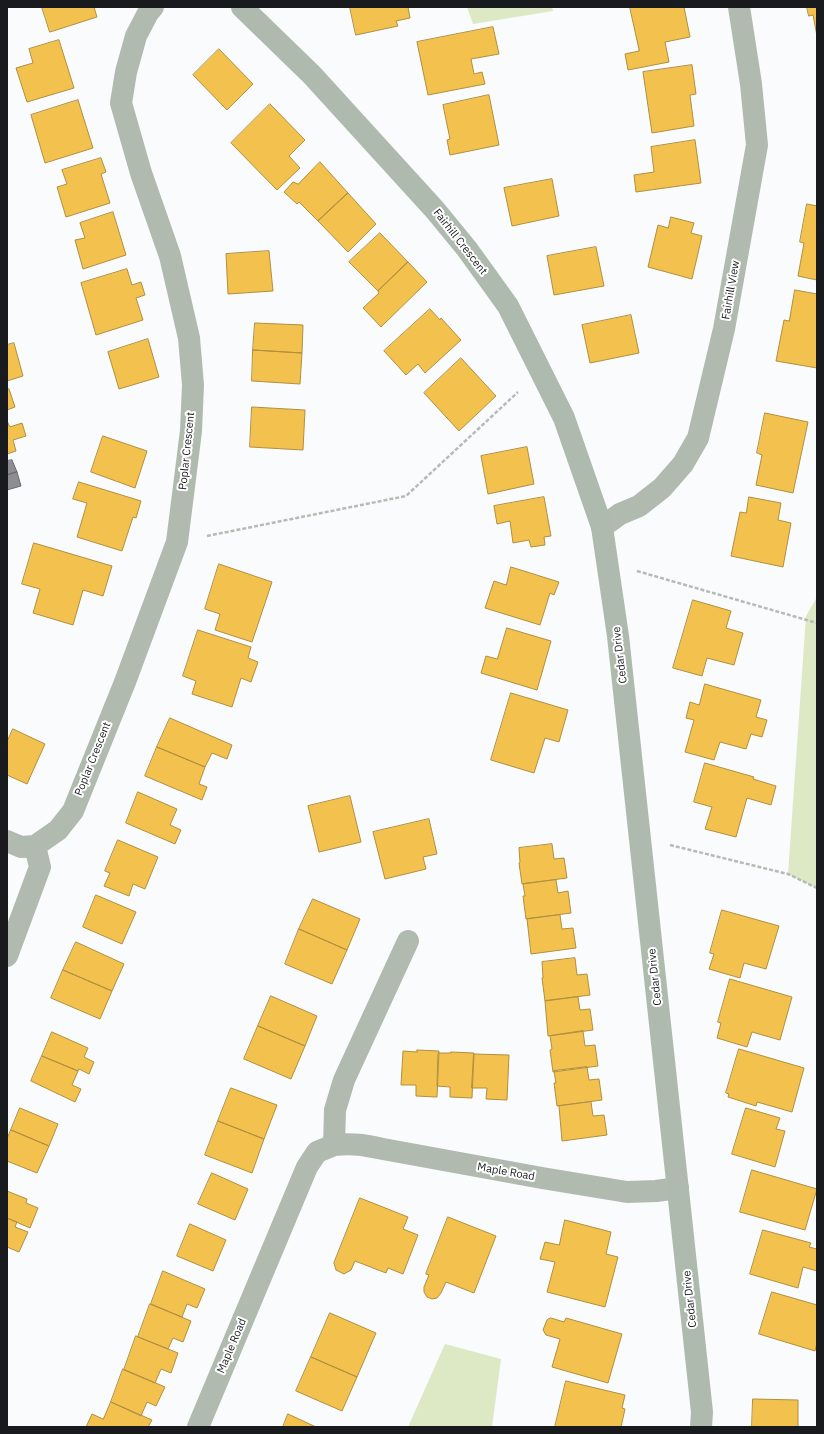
<!DOCTYPE html>
<style>
body{margin:0}
#map{position:relative;width:824px;height:1434px;overflow:hidden;background:#f9fbfd;font-family:"IBM Plex Sans",sans-serif}
canvas{display:block}
.frame{position:absolute;inset:0;border:8px solid #181a1d;pointer-events:none}
</style>
<div id="map">
<canvas width="824" height="1434"></canvas>
<div class="frame"></div>
</div>
<script>
const context = document.querySelector('canvas').getContext('2d');
context.lineJoin = 'round';
function paint(path, color) { context.fillStyle = color; context.fill(path, 'evenodd'); }
function stroke(path, color, width, dash) { context.strokeStyle = color; context.lineWidth = width; context.lineCap = dash ? 'butt' : 'round'; context.setLineDash(dash || []); context.stroke(path); }
function write(font, color, halo, rows, align = 'center') {
  context.font = font + ' "IBM Plex Sans",sans-serif'; context.lineWidth = 4; context.setLineDash([]); context.textBaseline = 'middle'; context.strokeStyle = halo; context.fillStyle = color; for (const [text, x, y, turn = 0] of rows) {
    context.save(); context.translate(x, y); context.rotate((+turn || 0) * Math.PI / 180); context.textAlign = isNaN(turn) ? turn : align; if (halo) context.strokeText(text, 0, 0); context.fillText(text, 0, 0); context.restore();
  }
}
paint(new Path2D(`
 M467,7h85l1,4 -80,13z
 M817,597v291l-29,-14 18,-258z
 M445,1344l56,15 -9,68h-84z`), '#dde8c5');
const homes = new Path2D(`
 M42,7h52l3,10 -47,15z
 M350,7h58l2,11 -14,3 2,5 -42,9z
 M630,7h54l6,30 -25,5 4,20 -41,8 -3,-16 14,-3z
 M807,7h10v29l-4,-21 -4,1z
 M493,27l6,27 -28,5 3,15 8,-2 3,12 -57,11 -11,-53z
 M59,40l15,48 -47,14 -11,-34 17,-5 -4,-14z
 M219,49l34,35 -26,26 -34,-35z
 M692,65l4,29 -6,1 4,31 -42,7 -9,-61z
 M489,95l10,50 -49,10 -3,-15 3,-1 -7,-34z
 M78,100l15,48 -48,15 -14,-48z
 M270,104l35,36 -16,16 11,12 -23,22 -46,-47z
 M695,140l6,43 -65,9 -2,-17 20,-3 -3,-25z
 M101,158l5,14 -5,2 9,29 -44,14 -9,-30 10,-3 -5,-14z
 M320,162l28,31 -30,28 -19,-19 -2,2 -13,-12 9,-10 5,2z
 M552,179l7,37 -47,10 -8,-38z
 M348,193l28,31 -28,28 -30,-31z
 M807,204l10,2v74l-19,-4 6,-33 -4,-1z
 M113,212l13,43 -43,14 -8,-29 10,-2 -5,-15z
 M671,217l23,6 -3,10 11,3 -10,43 -44,-12 10,-42 10,3z
 M380,233l28,29 -30,29 -29,-29z
 M596,247l8,39 -50,9 -7,-39z
 M269,251l4,40 -45,3 -2,-40z
 M408,262l19,20 -46,45 -18,-19 16,-15 -1,-2z
 M127,269l5,16 9,-3 4,13 -9,3 7,22 -47,15 -15,-52z
 M795,290l22,4v74l-41,-7 8,-41 5,1z
 M430,309l10,11 1,-2 20,22 -36,33 -7,-9 -12,11 -22,-24z
 M631,315l8,38 -49,10 -8,-38z
 M255,323l48,2 -1,28 -49,-3z
 M148,339l11,38 -40,12 -11,-37z
 M14,343l9,33 -16,5v-36z
 M253,350l49,3 -2,31 -48,-3z
 M461,358l35,38 -37,35 -35,-38z
 M9,389l6,18 -8,3v-20z
 M252,407l53,3 -2,40 -53,-3z
 M765,413l43,9 -15,71 -37,-8 6,-30 -5,-2z
 M7,421l3,6 12,-4 4,13 -13,4 3,11 -9,3z
 M103,436l44,15 -12,37 -44,-16z
 M527,447l7,37 -46,10 -7,-38z
 M79,482l62,19 -5,17 -3,-1 -11,34 -45,-14 10,-34 -14,-4z
 M544,497l7,39 -7,1 1,8 -14,2 -2,-7 -16,3 -3,-22 -13,3 -3,-18z
 M749,497l32,6 -3,17 13,3 -8,44 -52,-11 9,-44 6,1z
 M34,543l78,23 -9,30 -20,-6 -10,35 -40,-12 7,-24 -18,-5z
 M219,564l53,18 -20,60 -37,-12 5,-16 -15,-5z
 M511,567l48,15 -5,13 -4,-2 -10,32 -55,-17 9,-27 12,4z
 M693,600l38,11 -5,17 17,5 -9,32 -27,-7 -5,18 -29,-8z
 M507,628l44,13 -14,49 -56,-17 5,-17 11,3z
 M198,630l53,17 -3,11 10,4 -7,20 -10,-4 -9,29 -40,-13 4,-13 -13,-5z
 M705,684l56,16 -5,17 11,3 -5,17 -11,-3 -5,15 -26,-7 -6,18 -29,-8 9,-32 -8,-2 4,-16 9,3z
 M511,693l57,17 -9,32 -14,-4 -11,35 -43,-13z
 M170,718l62,27 -5,14 -15,-6 -7,14 -48,-20z
 M13,729l32,15 -18,40 -20,-9v-33z
 M157,747l48,20 -6,17 8,3 -5,13 -57,-24z
 M705,763l49,14 -1,2 23,7 -5,19 -24,-7 -11,39 -31,-8 7,-22 -18,-5z
 M138,792l39,17 -7,16 11,5 -6,14 -49,-21z
 M350,796l11,46 -42,10 -11,-46z
 M429,819l8,35 -14,3 3,12 -41,10 -12,-47z
 M118,840l40,17 -13,32 -12,-5 -4,12 -25,-10 6,-13 -5,-2z
 M552,844l2,15 10,-1 3,20 -45,6 -3,-21 1,-1 -1,-14z
 M556,880l2,13 10,-2 3,22 -45,6 -3,-23h2l-2,-12z
 M96,895l40,17 -14,32 -39,-17z
 M313,899l47,20 -13,31 -48,-21z
 M722,910l57,16 -13,43 -22,-6 -4,15 -31,-9 5,-15 -4,-1z
 M560,915l2,14 11,-1 3,20 -45,6 -4,-35z
 M299,929l48,21 -15,34 -47,-20z
 M76,942l48,22 -12,27 -49,-21z
 M575,958l2,17 10,-1 3,21 -45,6 -3,-23h1l-1,-16z
 M63,970l49,21 -12,28 -49,-21z
 M730,979l62,18 -12,43 -28,-8 -5,15 -30,-9 4,-15 -3,-1z
 M271,996l46,20 -12,30 -47,-20z
 M578,997l2,13 10,-1 3,21 -45,6 -3,-35z
 M258,1026l47,20 -14,33 -47,-20z
 M583,1031l2,15 10,-1 3,21 -45,6 -3,-22 2,-1 -2,-13z
 M52,1032l36,16 -4,9 10,5 -5,12 -10,-5 -1,2 -36,-15z
 M739,1049l65,19 -12,44 -35,-10 -1,4 -28,-9 1,-3 -3,-1z
 M417,1050l22,1 -2,46 -21,-1v-11h-15l2,-34 14,1z
 M451,1052l23,1 -2,45 -22,-1v-10l-13,-1 1,-33h13z
 M474,1054l35,1 -2,45 -21,-1 1,-11h-15z
 M42,1056l36,15 -6,14 9,4 -6,13 -44,-21z
 M587,1067l2,13 10,-1 3,21 -45,6 -3,-23h2l-2,-12z
 M231,1088l46,17 -13,34 -46,-18z
 M591,1102l2,14 11,-1 3,20 -45,6 -3,-35z
 M20,1108l38,16 -9,22 -38,-16z
 M746,1108l34,10 -4,11 9,2 -10,36 -43,-13z
 M218,1121l46,18 -12,34 -47,-18z
 M11,1130l38,16 -12,27 -30,-12v-22z
 M752,1170l65,19 -12,41 -65,-18z
 M212,1173l36,16 -13,31 -37,-16z
 M7,1191l20,8 -1,4 12,5 -8,20 -23,-10z
 M360,1198l48,19 -5,12 15,6 -15,39 -15,-6 -2,5 -31,-12 -4,9 -7,4 -8,-4 -2,-7z
 M448,1217l48,19 -22,57 -28,-11 -5,11 -4,5 -5,1 -5,-2 -3,-5v-5l5,-12 -3,-1z
 M7,1218l10,4 -2,5 13,5 -9,20 -12,-5z
 M565,1220l46,12 -5,22 12,3 -13,50 -58,-15 8,-30 -15,-3 5,-17 14,3z
 M190,1224l36,16 -13,31 -36,-15z
 M763,1230l48,13 -2,4 8,2v22l-14,-4 -5,21 -48,-14z
 M163,1271l42,18 -8,19 -10,-4 -5,13 -31,-13z
 M772,1292l45,13v38l-2,8 -56,-17z
 M150,1304l41,17 -8,21 -10,-4 -5,11 -30,-12z
 M330,1313l46,20 -19,44 -46,-20z
 M551,1318l13,4 2,-4 56,16 -14,49 -56,-16 8,-28 -14,-4 -3,-5 4,-10z
 M136,1336l42,17 -7,20 -10,-4 -6,14 -31,-13z
 M311,1357l46,20 -15,34 -46,-20z
 M123,1369l42,18 -9,19 -9,-4 -6,14 -30,-14z
 M566,1381l59,14 -3,13 3,1 -4,18h-66z
 M753,1399l45,1v27h-46z
 M111,1402l41,18 -4,7h-62l6,-13 11,5z
 M288,1414l28,13h-33z`);
paint(homes, '#f2c14e');
stroke(homes, '#b18f3f', 1);
const industry = new Path2D(`
 M12,460l5,12 -10,3v-14z
 M17,472l4,14 -14,4v-15z`);
paint(industry, '#8d8d92');
stroke(industry, '#6a6a6f', 1);
stroke(new Path2D(`
 M207,536l199,-40 112,-104
 M637,571l180,52
 M670,845l118,29 29,14`), '#b6bcb5', 2.5, [4, 2]);
stroke(new Path2D(`
 M602,527l18,-13 19,-8 23,-18 21,-24 15,-26 26,-109 33,-184 -6,-61 -12,-77
 M7,841l14,6 14,-1 23,-16 15,-19 52,-129 52,-140 14,-111 2,-46 -4,-47 -19,-82 -29,-83 -20,-70 5,-31 10,-36 12,-23 5,-6
 M7,956l33,-89 -5,-21
 M334,1145c20,-2 30,0 49,4l159,29 85,14 29,-1 22,-3
 M198,1427l109,-260 10,-15 17,-7 1,-35 9,-30 64,-139`), '#b1baaf', 22);
stroke(new Path2D(`
 M242,7l70,68 123,135 32,39 41,57 56,112 38,109 16,109 84,776 -1,15`), '#afbaae', 22);
write('11px', '#181a1d', '#fff', [
 ["Fairhill Crescent",460,242,52],
 ["Fairhill View",731,290,-80],
 ["Poplar Crescent",187,451,-84],
 ["Cedar Drive",620,655,-97],
 ["Poplar Crescent",93,759,-68],
 ["Cedar Drive",655,977,-96],
 ["Maple Road",506,1172,10],
 ["Cedar Drive",690,1299,-96],
 ["Maple Road",232,1346,-67]
]);
</script>
